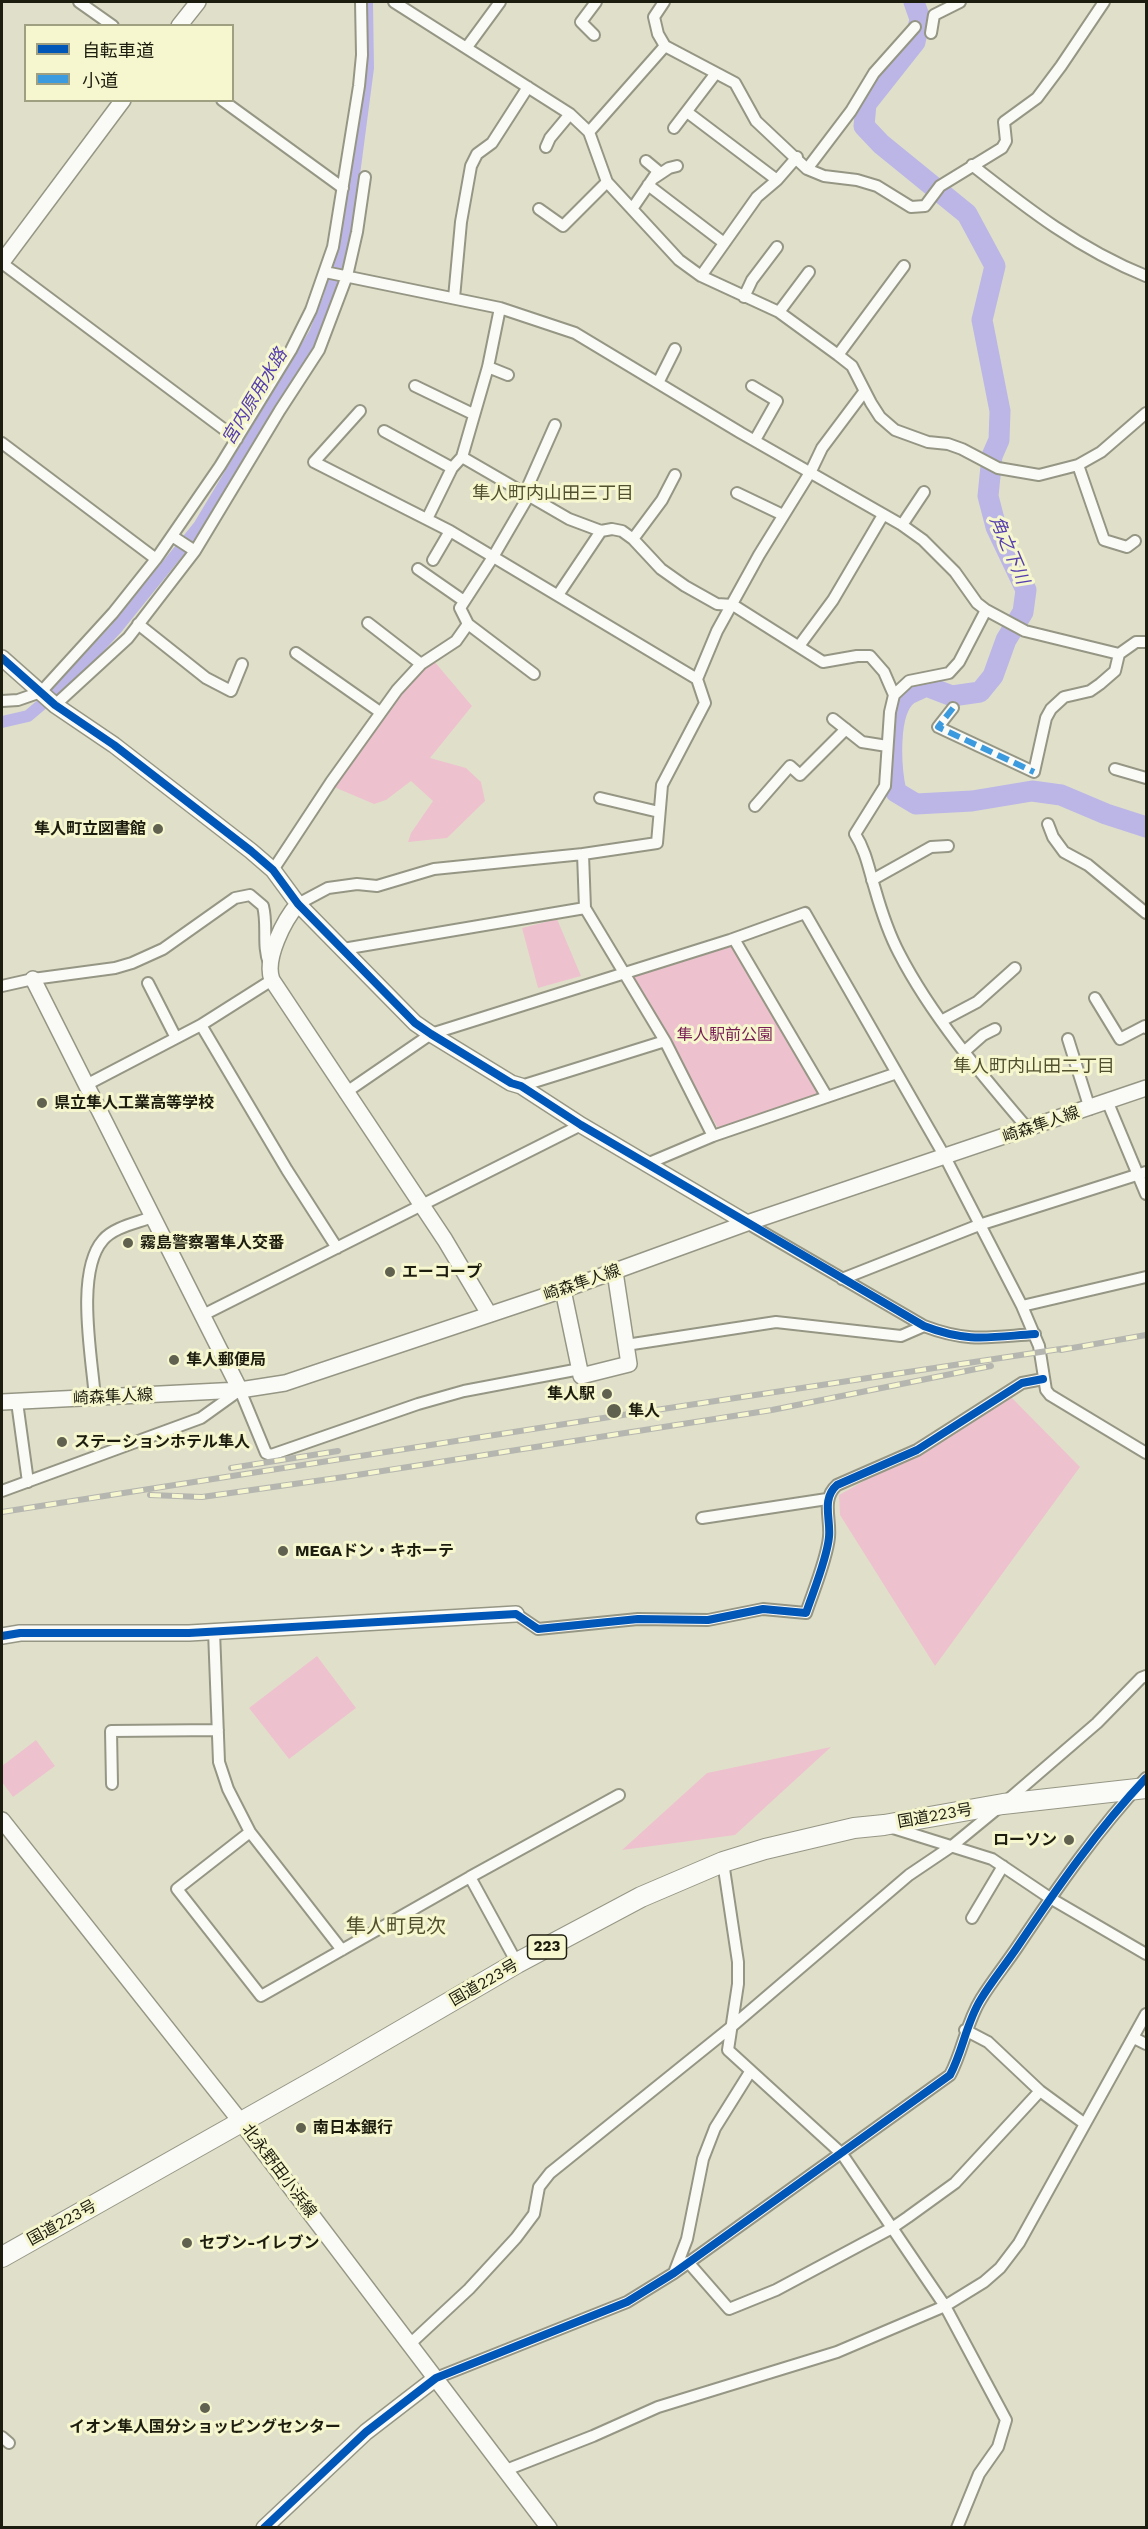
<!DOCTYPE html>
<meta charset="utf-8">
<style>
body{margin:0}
#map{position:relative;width:1148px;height:2529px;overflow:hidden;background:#e0e0ca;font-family:"Work Sans","Noto Sans JP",sans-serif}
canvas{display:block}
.frame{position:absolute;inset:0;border:3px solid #1d1d0f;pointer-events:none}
.legend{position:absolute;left:24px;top:24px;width:210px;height:78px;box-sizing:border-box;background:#f6f7ce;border:2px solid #9fa082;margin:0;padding:8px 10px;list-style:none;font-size:18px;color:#1d1d0f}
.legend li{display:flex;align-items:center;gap:12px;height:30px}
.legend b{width:30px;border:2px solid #9fa082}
</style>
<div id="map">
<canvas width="1148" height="2529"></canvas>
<div class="frame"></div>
<ul class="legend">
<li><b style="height:8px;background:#0057b8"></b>自転車道</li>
<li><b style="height:8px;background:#3c9bde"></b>小道</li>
</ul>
</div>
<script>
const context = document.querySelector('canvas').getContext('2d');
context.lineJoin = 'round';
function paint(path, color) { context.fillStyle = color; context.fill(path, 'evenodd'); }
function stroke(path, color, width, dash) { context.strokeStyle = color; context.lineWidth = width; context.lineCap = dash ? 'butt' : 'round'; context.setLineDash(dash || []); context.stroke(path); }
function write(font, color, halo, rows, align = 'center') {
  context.font = font + ' "Work Sans","Noto Sans JP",sans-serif'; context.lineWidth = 6; context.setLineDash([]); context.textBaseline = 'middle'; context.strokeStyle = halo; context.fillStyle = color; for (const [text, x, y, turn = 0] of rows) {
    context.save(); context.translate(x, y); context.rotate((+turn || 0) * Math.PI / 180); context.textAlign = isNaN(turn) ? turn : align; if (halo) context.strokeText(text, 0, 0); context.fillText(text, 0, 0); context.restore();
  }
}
paint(new Path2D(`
 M434,661l38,45 -42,52 36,10 15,14 4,19 -38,37 -39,4 3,-9 22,-32 -22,-20 -25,19 -12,4 -40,-17c30,-44 57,-94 100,-126z
 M557,919l24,57 -43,12 -16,-60z
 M732,942l88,153 -102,33 -88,-152z
 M1012,1398l68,69 -145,199 -95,-151 -1,-20z
 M317,1656l39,52 -67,51 -40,-51z
 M36,1740l19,26 -42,31 -11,-15v-16z
 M831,1747l-96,88 -113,15 85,-77z`), '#edc2ce');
stroke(new Path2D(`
 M2,722l26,-6 32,-27 56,-60 83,-103 116,-193 14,-35 6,-29 10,-26 23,-175 -1,-66`), '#bcb6e7', 12);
stroke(new Path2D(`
 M914,2l6,17 -5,23 -49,62 -2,22 17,18 86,70 28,52 -13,54 18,91 -1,29 -7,16 -4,40 8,31 30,63 -3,22 -17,28 -13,36 -13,16 -28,4 -26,-10c-5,3 -12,5 -17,8 -23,16 -18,75 -13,98l20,12 56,-3 60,-10 29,4 45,19 40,13`), '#bcb6e7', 21);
const street = new Path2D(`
 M79,2l34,24
 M394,2l176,112 19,18 18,50 72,78 22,16 78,36 59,43 14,11 19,37 9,14 15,13 33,12 20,2 14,5 36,19 41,7 39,-10 23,-13 45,-39
 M664,2l-10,15 4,17 7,12 70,37 21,38 51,48 17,7 33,4 20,6 34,21 14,-1 15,-20 62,-38 4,-7 -2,-19 33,-24 24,-32 43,-64
 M931,33l3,-18 26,-13
 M594,35l-13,-13 15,-20
 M467,47l33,-45
 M222,100l121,88
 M687,112l90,68
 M674,128l42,-55
 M589,132l76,-86
 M546,147l4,-9 20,-24
 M972,165c56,44 107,84 174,111
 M807,169l44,-58 23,-38 41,-46
 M654,178l15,-10 8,-2
 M648,185l76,58
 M539,209l24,17 44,-44
 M632,209l26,-38 -12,-10
 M2,263l235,176
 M325,272l175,36 75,25 166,100 161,92 21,15 32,32 22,31 9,7 39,21 94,23
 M701,276l56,-79 20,-17 20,-23
 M744,297l8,-17 25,-33
 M454,298l7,-76 10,-56 6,-12 15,-11 36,-56
 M779,312l30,-40
 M838,355l66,-89
 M488,367l20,8
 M658,383l17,-34
 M415,386l58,28
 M752,386l25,15 -22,39
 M360,411l-46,51 136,69 247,148
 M384,431l68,37
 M2,443l154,116
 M462,457l107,62 32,12 11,-2 10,2 11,8 28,30 24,17 32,18 16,1 90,57 34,-6h13l14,16 10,23
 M1078,465l26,75 23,7 8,-6
 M737,493l46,22
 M524,495l31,-70
 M427,519l25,-51 10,-11 26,-90 12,-59
 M902,525l22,-33
 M633,539l29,-39 13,-25
 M195,551l85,-141 39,-60 28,-74 10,-44 8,-55
 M433,560l17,-29
 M418,569l46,32
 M558,595l43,-64
 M986,610l-27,52 -10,11 -40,8 -15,14 -4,17 -5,74 -30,48c11,17 14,36 20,55 6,21 14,45 24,64 33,64 83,122 130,177
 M368,623l53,41
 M138,624l68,54 25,13 11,-27
 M468,624l66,50
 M799,646l34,-46 50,-85
 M296,653l84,59
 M2,701l16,-1 23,-8 72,-79 43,-54 64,-93 71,-116 20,-40 22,-63 26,-161 3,-31 -1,-53
 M55,705l73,-67 67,-87 -23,-15
 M953,708l-15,19 96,45 12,-54 5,-9 13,-12 26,-6 10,-7 15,-13 4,-17 17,-12h10
 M833,719l29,23 25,4
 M1115,769l31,9
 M600,798l59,14
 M755,806l35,-40 10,9 46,-46
 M1048,824l5,13 11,15 24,13 58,48
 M273,870l58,-88 66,-92 24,-26 35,-23 12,-17 -8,-16 33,-51 35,-60
 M872,880l59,-33 17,-1
 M298,904l30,-16 29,-4 20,2 57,-17 149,-15
 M734,939l93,158
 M343,949l242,-41
 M148,983l28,55
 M2,986l31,-7 82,-11 17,-5 31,-14 72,-51 15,-3 13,11c5,19 -1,40 6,57
 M1095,998l25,41 25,-13 1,2
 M943,1020l34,-18 38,-34
 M201,1025l86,145 50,78
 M1068,1039l22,70
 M965,1051l18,-16 12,-6
 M88,1084l113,-59 71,-45
 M521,1086l144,-45
 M345,1093l86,-59 299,-94 75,-27 140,244 77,149 17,40 7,44 4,5 96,58
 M1108,1103l38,91
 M713,1136l-48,-95 -80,-133 -2,-54 74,-11 5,-58 43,-82 -8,-24 20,-48 42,-76 52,-84 11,-23 42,-56
 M649,1163l64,-27 184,-63
 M747,1223l177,103c44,17 66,11 111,8
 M842,1279l137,-54 167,-53
 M1022,1306l124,-29
 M201,1316l380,-191
 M626,1345l150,-23 125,14 23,-10
 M95,1398c-3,-40 -20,-126 8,-158 11,-13 34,-17 49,-23
 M17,1402l11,80
 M2,1491l199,-73 39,-28 26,63 5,2 147,-51 46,-13 116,-22
 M702,1518l125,-19
 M516,1614l22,15 100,-10 70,1 55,-11 43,4c7,-21 21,-54 23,-76 2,-18 -8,-38 8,-52l80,-35 105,-67 21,-4
 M214,1631l5,131 9,27 22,43
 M112,1784l-1,-53 107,-1
 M893,1828l99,31 58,39 96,56
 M723,1862l15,100v22l-10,66 114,104 103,152 61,114 -8,27 -19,27 -22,54
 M470,1877l149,-82
 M972,1918l31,-52
 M342,1950l-92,-118 -73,57 84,107 209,-119 47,86
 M965,2030l23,12 52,49 45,33
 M1134,2038l12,6
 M688,2262l41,47 47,-19 116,-62 16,-11 47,-34 85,-92
 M674,2273l13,-34 16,-80 12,-31 35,-56
 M411,2343l58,-54 47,-51 18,-24 5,-27 11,-14 180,-145 179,-153 43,-29 51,-42 94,-81 44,-45 5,-2
 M436,2378l191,-76 47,-29 276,-198c13,-24 16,-52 31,-76 11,-18 25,-35 37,-53 39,-58 80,-117 128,-168
 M2,2437l7,6
 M506,2470l87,-34 65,-29 179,-55 108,-46 39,-24 16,-14 19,-25 127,-229`);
const secondary = new Path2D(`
 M179,26l19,-24
 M2,262l121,-162
 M2,658l53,47 59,40 137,106 22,19 25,34 117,119 16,11 80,49 10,3 60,39 166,98
 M298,904c-14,16 -34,55 -26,76l173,260 44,74
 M33,979l207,411
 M563,1290l18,86 48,-12 -14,-92
 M2,1402l238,-12 45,-7 278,-93 184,-67 399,-135
 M2,1636l18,-3h169l327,-19
 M2,1820l239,302 308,406
 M264,2528l102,-96 70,-54`);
const highway = new Path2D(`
 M2,2257l326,-184 189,-110 124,-66 82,-35 42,-13 89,-21 30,-3 119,-21 143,-16`);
stroke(street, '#969685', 14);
stroke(secondary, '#969685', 18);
stroke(highway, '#969685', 22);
stroke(street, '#fafaf7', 10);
stroke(secondary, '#fafaf7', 15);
stroke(highway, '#fafaf7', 20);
const rail = new Path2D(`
 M1061,1350l85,-15
 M231,1468l107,-17
 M150,1495l52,2 142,-20 428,-67 219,-44
 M2,1512l614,-96 451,-68`);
stroke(rail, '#b6b6b0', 6);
stroke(rail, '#f6f7ce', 4, [11]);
stroke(new Path2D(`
 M953,708l-15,19 96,45`), '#3c9bde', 6, [12, 6]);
stroke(new Path2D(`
 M2,658l53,47 59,40 137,106 22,19 25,34 117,119 16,11 80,49 10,3 60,39 343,201c44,17 66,11 111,8
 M2,1636l18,-3h169l327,-19 22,15 100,-10 70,1 55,-11 43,4c7,-21 21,-54 23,-76 2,-18 -8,-38 8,-52l80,-35 105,-67 21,-4
 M264,2528l102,-96 70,-54 191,-76 47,-29 276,-198c13,-24 16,-52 31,-76 11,-18 25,-35 37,-53 39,-58 80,-117 128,-168`), '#0057b8', 8);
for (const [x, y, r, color] of [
 [158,829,6,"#616150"],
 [42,1103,6,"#616150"],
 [128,1243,6,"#616150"],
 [390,1272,6,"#616150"],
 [174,1360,6,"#616150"],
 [607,1394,6,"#616150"],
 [614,1411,8,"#616150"],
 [62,1442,6,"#616150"],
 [283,1551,6,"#616150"],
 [1069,1840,6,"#616150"],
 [301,2128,6,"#616150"],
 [187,2243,6,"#616150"],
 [205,2408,6,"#616150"]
]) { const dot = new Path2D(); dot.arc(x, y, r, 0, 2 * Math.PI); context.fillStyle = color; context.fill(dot); stroke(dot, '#f6f7ce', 2); }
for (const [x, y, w] of [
 [547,1947,39]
]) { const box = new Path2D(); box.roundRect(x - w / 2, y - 12, w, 24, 4.5); context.fillStyle = '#f6f7ce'; context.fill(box); stroke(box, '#1d1d0f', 1.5); }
write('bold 15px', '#1d1d0f', null, [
 ["223",547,1947]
]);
write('bold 16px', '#1d1d0f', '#f6f7ce', [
 ["隼人町立図書館",146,829,"right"],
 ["県立隼人工業高等学校",54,1103],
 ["霧島警察署隼人交番",140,1243],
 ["エーコープ",402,1272],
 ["隼人郵便局",186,1360],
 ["隼人駅",595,1394,"right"],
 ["隼人",628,1411],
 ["ステーションホテル隼人",74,1442],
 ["MEGAドン・キホーテ",295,1551],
 ["ローソン",1057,1840,"right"],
 ["南日本銀行",313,2128],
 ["セブン-イレブン",199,2243],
 ["イオン隼人国分ショッピングセンター",205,2427,"center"]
], 'left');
write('16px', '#781d54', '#f6f7ce', [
 ["隼人駅前公園",725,1035]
]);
write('16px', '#1d1d0f', '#f6f7ce', [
 ["崎森隼人線",1041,1125,-19],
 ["崎森隼人線",582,1283,-19],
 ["崎森隼人線",113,1397,-3],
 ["国道223号",935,1816,-10],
 ["国道223号",484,1983,-30],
 ["北永野田小浜線",279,2171,53],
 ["国道223号",62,2223,-29]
]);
write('italic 18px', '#573eae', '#f6f7ce', [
 ["宮内原用水路",255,397,-59],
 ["角之下川",1009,550,67]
]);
write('18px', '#52512f', '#f6f7ce', [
 ["隼人町内山田三丁目",553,494],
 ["隼人町内山田二丁目",1034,1067]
]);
write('20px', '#52512f', '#f6f7ce', [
 ["隼人町見次",396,1927]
]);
</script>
